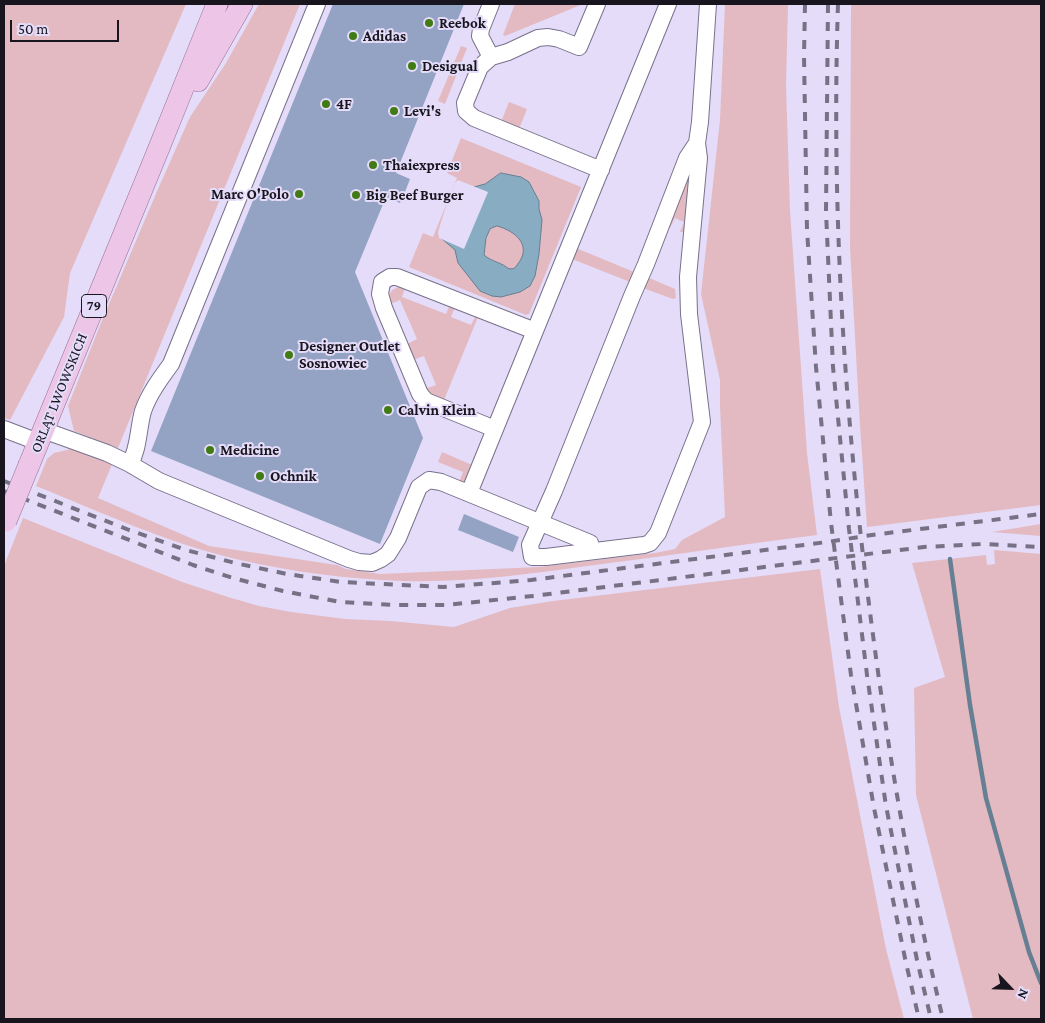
<!DOCTYPE html>
<meta charset="utf-8">
<style>
body{margin:0}
#map{position:relative;width:1045px;height:1023px;overflow:hidden;background:#e4dcf9;font-family:"Crimson Pro",serif}
canvas{display:block}
.frame{position:absolute;inset:0;border:5px solid #18151f;pointer-events:none}
.north{position:absolute;left:985px;top:963px;width:50px;height:50px;-webkit-text-stroke:4px #e4dcf9;paint-order:stroke;rotate:114deg;font-size:14px;font-weight:700;line-height:20px;text-align:center;color:#18151f}
.north::after{content:'';display:block;margin:auto;width:18px;height:22px;background:#18151f;clip-path:polygon(50% 0,100% 100%,50% 72%,0 100%)}
.scale{position:absolute;left:10px;top:20px;width:109px;height:22px;box-sizing:border-box;border:2px solid #18151f;border-top:0;padding-left:6px;font-size:15px;line-height:18px;white-space:nowrap;color:#18151f;-webkit-text-stroke:4px #e4dcf9;paint-order:stroke}
</style>
<div id="map">
<canvas width="1045" height="1023"></canvas>
<div class="frame"></div>
<div class="north">N</div>
<div class="scale">50 m</div>
</div>
<script>
const context = document.querySelector('canvas').getContext('2d');
context.lineJoin = 'round';
function paint(path, color) { context.fillStyle = color; context.fill(path, 'evenodd'); }
function stroke(path, color, width, dash) { context.strokeStyle = color; context.lineWidth = width; context.lineCap = dash ? 'butt' : 'round'; context.setLineDash(dash || []); context.stroke(path); }
function write(font, color, halo, rows, align = 'center') {
  context.font = font + ' "Crimson Pro",serif'; context.lineWidth = 4; context.setLineDash([]); context.textBaseline = 'middle'; context.strokeStyle = halo; context.fillStyle = color; for (const [text, x, y, turn = 0] of rows) {
    context.save(); context.translate(x, y); context.rotate((+turn || 0) * Math.PI / 180); context.textAlign = isNaN(turn) ? turn : align; if (halo) context.strokeText(text, 0, 0); context.fillText(text, 0, 0); context.restore();
  }
}
paint(new Path2D(`
 M4,4h182l-116,269 -6,44 -54,103 -6,-2z
 M259,4h41l-182,444 -44,-17 -6,-25 33,-83 57,-134 32,-72 36,-54z
 M515,4h68l-78,32 -2,-1z
 M725,4h63l-2,82 4,125 17,242 10,82c-72,9 -143,20 -215,29 -66,9 -133,19 -199,17 -55,-2 -110,-9 -163,-21 -70,-16 -137,-47 -204,-74l11,-27 7,-6 17,-4 42,13 -15,36 111,48 128,19 9,4 34,5 159,-7 116,-14 20,-4 7,-9 43,-23 -5,-110v-27l-19,-86 19,-174z
 M851,4h190v501l-174,22 -7,-102 -10,-177z
 M461,46l6,2 -22,56 -7,-3z
 M509,102l18,7 -8,20 -18,-7z
 M461,138l120,49 -52,127 -3,1 -117,-48 14,-34 10,4 24,-59 -10,-5z
 M687,178h2l-4,53 -2,1h-3l4,-10 -9,-4 -5,10 -2,-1z
 M576,248l58,24 -4,10 -58,-23z
 M647,277l28,12 1,9 -3,1 -30,-11z
 M402,286h4l-4,11 44,17 4,-10 5,3 -4,10 20,8 5,-10 2,2 -34,83 -14,-5 -5,-6 11,-4 -12,-29 -11,4 -6,-16 10,-5 -17,-39 -10,4c-3,-12 2,-15 12,-18z
 M442,452l30,13 -7,17h-6l4,-10 -25,-10z
 M23,518l159,64 46,15 31,9 32,6 54,7 45,2 64,6 56,-19 43,-7 267,-32 19,138 47,242 18,70h-900v-453z
 M1041,524v12l-49,-4z
 M994,550l47,4v465h-68l-57,-224 -2,-107 31,-11 -33,-114 74,-8 1,10 8,-1z`), '#e3b9c2');
const water = new Path2D(`
 M501,173l20,4 8,5 10,19v8l3,11 -3,34 -4,22 -5,10 -10,6 -19,5 -9,-1 -12,-5 -22,-28 -3,-13 -14,-12 33,-51 11,-3zM497,226c19,5 36,20 20,39 -1,2 -3,4 -6,4 -4,0 -6,-4 -10,-5 -6,-3 -11,-4 -17,-9l2,-17 4,-9z`);
paint(water, '#88adc3');
stroke(water, '#667f92', 1);
paint(new Path2D(`
 M458,180l30,12 -24,57 -25,-11 -1,-6 9,-29 8,-20z`), '#e4dcf9');
stroke(new Path2D(`
 M950,559l20,146 16,93 43,154 12,31`), '#667f92', 4.5);
paint(new Path2D(`
 M333,4h131l-68,169 14,6 -5,13 -5,11 -14,-6 -31,75 68,166 -43,106 -229,-93z
 M464,514l55,23 -6,15 -55,-22z`), '#94a3c4');
const minor = new Path2D(`
 M491,4l-10,25 -1,7 11,21
 M597,4l-18,43 -20,-8 -11,-2 -10,1 -30,14 -17,5 -11,10 -15,36 1,8 8,7 127,52
 M697,143l-10,15 -41,106 -14,32 -78,195 -24,54 2,12h14l98,-12 6,-2 8,-10 44,-111 -13,-108 -1,-37 11,-119 -2,-15 3,-21 8,-118
 M4,429l34,13
 M495,429l-69,-28 -6,-7 -36,-86 -4,-14 2,-12 8,-5h7l138,54
 M43,430l64,23 23,11 29,17 190,78 10,3 13,1 9,-4 7,-5 10,-16 21,-51 10,-7 12,2 149,61 2,7
 M130,464c9,-16 8,-35 13,-53 6,-17 17,-32 28,-47l146,-360
 M469,493l199,-489`);
const major = new Path2D(`
 M198,81l44,-77
 M29,465l130,-317 58,-144`);
stroke(minor, '#78718b', 18);
stroke(major, '#996e97', 22);
stroke(minor, '#fff', 16);
stroke(major, '#ecc5e7', 21);
stroke(new Path2D(`
 M805,4l-1,52 3,174 9,137 15,156 20,152 23,133 32,155 13,56
 M828,4l-2,208 7,155 16,162 18,146 19,131 31,154 14,59
 M838,4c-7,211 7,422 35,631 17,129 39,257 70,384
 M4,481l125,49 57,20 49,13 52,11 54,8 102,5 88,-7 296,-38 45,-7 169,-21
 M4,491l189,74 40,13 50,13 57,11 54,3h52l87,-9 391,-49 59,-3 58,3`), '#767184', 4, [9, 9]);
const majorBridge = new Path2D(`
 M6,521l23,-56`);
stroke(majorBridge, '#996e97', 22, []);
stroke(majorBridge, '#ecc5e7', 21);
for (const [x, y, r, color] of [
 [429,23,5,"#407b13"],
 [353,36,5,"#407b13"],
 [412,66,5,"#407b13"],
 [326,104,5,"#407b13"],
 [394,111,5,"#407b13"],
 [373,165,5,"#407b13"],
 [299,194,5,"#407b13"],
 [356,195,5,"#407b13"],
 [289,355,5,"#407b13"],
 [388,410,5,"#407b13"],
 [210,450,5,"#407b13"],
 [260,476,5,"#407b13"]
]) { const dot = new Path2D(); dot.arc(x, y, r, 0, 2 * Math.PI); context.fillStyle = color; context.fill(dot); stroke(dot, '#e4dcf9', 2); }
for (const [x, y, w] of [
 [94,306,25]
]) { const box = new Path2D(); box.roundRect(x - w / 2, y - 11.5, w, 23, 4); context.fillStyle = '#e4dcf9'; context.fill(box); stroke(box, '#18151f', 1); }
write('bold 14px', '#18151f', null, [
 ["79",94,306]
]);
write('bold 15px', '#18151f', '#e4dcf9', [
 ["Reebok",439,23],
 ["Adidas",363,36],
 ["Desigual",422,66],
 ["4F",336,104],
 ["Levi's",404,111],
 ["Thaiexpress",383,165],
 ["Marc O'Polo",289,194,"right"],
 ["Big Beef Burger",366,195],
 ["Designer Outlet",299,346],
 ["Sosnowiec",299,363],
 ["Calvin Klein",398,410],
 ["Medicine",220,450],
 ["Ochnik",270,476]
], 'left');
write('15px', '#18151f', '#e4dcf9', [
 ["ORLĄT LWOWSKICH",59,393,-68]
]);
</script>
